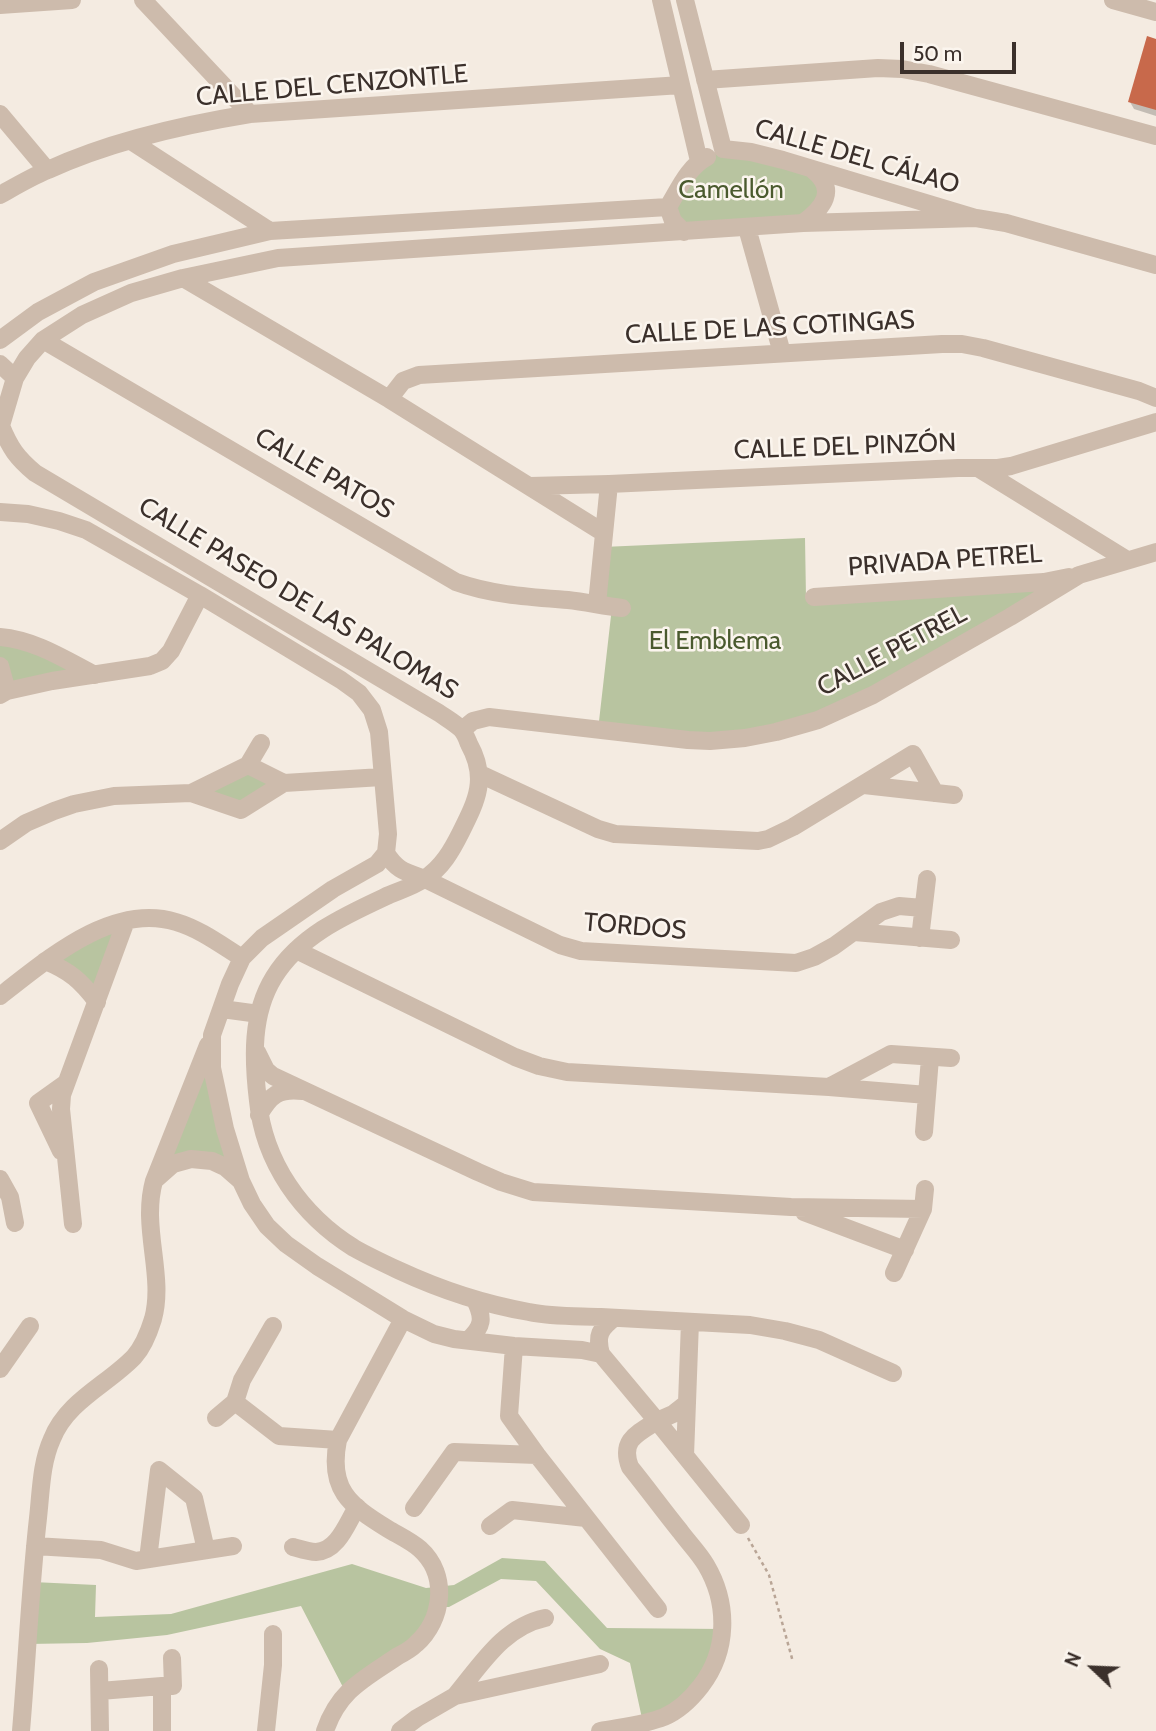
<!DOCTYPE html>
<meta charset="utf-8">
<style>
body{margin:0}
#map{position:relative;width:1156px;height:1731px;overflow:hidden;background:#f4ebe1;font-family:Cabin,sans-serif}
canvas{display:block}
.north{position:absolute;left:1058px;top:1633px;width:70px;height:70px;-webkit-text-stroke:5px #fbf5ee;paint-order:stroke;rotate:293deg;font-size:19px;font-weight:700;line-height:28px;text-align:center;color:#3b302b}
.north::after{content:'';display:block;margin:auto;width:24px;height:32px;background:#3b302b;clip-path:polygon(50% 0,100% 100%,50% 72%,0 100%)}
.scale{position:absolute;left:900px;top:42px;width:116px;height:32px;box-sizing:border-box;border:4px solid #3b302b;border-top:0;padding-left:9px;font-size:21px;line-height:24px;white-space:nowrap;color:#3b302b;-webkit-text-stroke:5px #fbf5ee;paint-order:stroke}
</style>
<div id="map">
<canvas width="1156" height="1731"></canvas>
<div class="north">N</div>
<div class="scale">50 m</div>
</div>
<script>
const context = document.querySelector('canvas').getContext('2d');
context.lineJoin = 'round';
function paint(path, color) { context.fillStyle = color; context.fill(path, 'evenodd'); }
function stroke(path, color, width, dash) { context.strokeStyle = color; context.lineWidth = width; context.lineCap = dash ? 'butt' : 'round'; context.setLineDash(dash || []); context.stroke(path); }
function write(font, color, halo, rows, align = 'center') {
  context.font = font + ' Cabin,sans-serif'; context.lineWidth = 5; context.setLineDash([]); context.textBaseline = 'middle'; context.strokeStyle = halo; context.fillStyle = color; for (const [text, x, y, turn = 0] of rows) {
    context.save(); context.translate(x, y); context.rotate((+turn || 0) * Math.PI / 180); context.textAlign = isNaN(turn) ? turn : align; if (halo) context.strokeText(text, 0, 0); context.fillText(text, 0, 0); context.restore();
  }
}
paint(new Path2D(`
 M723,149l60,11 44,28 -24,35 -119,9 -11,-11 16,-49 10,-11z
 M805,538l1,60 273,-23 -206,120 -128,43 -147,-8 14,-123 -15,-3 6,-57z
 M0,637l95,38 -88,16 -7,-25z
 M248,765l36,18 -43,27 -50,-17z
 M126,921l-29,81 -52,-41z
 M212,1035l29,146 -50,-22 -37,22z
 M502,1558l43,3 62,67 116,1 -29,65 -51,29 -13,-60 -30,-14 -64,-68 -35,-2 -52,28h-12l-7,20 -84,66 -45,-87 -134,29 -80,8 -59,1 5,-62 63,3 -1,32 76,-3 181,-50 74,24 28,-3z`), '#b8c4a0');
paint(new Path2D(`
 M1156,41v75l-22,-7 -4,-7z`), '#0003');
paint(new Path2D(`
 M1147,36l9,3v71l-28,-8z`), '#c8694b');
stroke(new Path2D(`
 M748,1538l21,37 24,87`), '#b9a596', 2.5, [3.5, 3.5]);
stroke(new Path2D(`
 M143,0l107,114
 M661,0l38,161
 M685,0l38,149
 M1113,0l43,12
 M0,5l72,-5
 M705,80l173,-12 24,1 27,5 227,62
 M0,114l47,56
 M131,141l139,90
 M723,149l28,3 32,8 193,58 30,5 150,42
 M0,195c16,-9 31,-18 48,-25 63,-29 134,-45 202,-56l431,-29
 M803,223c20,-15 35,-33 10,-53
 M747,228l35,125
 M684,232l-11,-11 -5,-14c11,-18 20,-40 39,-50
 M183,278l206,121 215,134
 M0,340l38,-28 56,-30 79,-28 97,-23 398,-24
 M43,340l413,242c36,13 74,15 112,18 18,2 36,6 54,8
 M0,364l15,14
 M389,399l14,-18 16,-6 523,-31h20l21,4 156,43 17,7
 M1,426c9,22 16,32 34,47l404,240c7,5 16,10 22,16 4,4 6,10 8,15 19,34 8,56 -8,88 -9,18 -19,36 -37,47 -10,7 -23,11 -35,16 -43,20 -89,40 -115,82 -23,37 -21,82 -16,124 6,61 43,114 96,147 14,8 29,15 44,22 43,20 85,34 131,42 23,5 48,4 72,5 50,3 99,5 149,8l35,6 34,9 74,33
 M0,429l15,-51 12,-20 16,-18 39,-25 49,-22 52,-15 95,-20 525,-35 173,-5
 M978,468l149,92
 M530,486l79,-2 349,-16h40l13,-2 145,-44
 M0,512l28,2 31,7 27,9 114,65 141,85 18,13 13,17 7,22 9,102 -2,19 -9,11 -44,25 -71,49 -20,20 -12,26 -18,51v33l13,61 16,52 11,23 15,22 19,18 31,22 86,53 31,15 20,5 60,7 68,4 19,4 56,67 16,-7 14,-11
 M814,597l230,-15 25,-5
 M597,604l12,-120
 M0,637c35,3 64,22 95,38
 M0,666l7,25
 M0,695l7,-4 45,-10 98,-15 12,-5 9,-10 29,-56
 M462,730l11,-9 16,-4 199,23 22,1 35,-3 31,-6 42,-12 55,-25 137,-78 69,-42 77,-23
 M248,765l13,-22
 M480,774l118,55 17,5 143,7 10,-2 25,-12 120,-73 22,39
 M864,785l90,10
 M191,793l57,-28 36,18 98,-6
 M0,841l26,-18 28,-12 20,-7 40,-8 77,-3 50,17 43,-27
 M386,853c11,18 20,19 39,26l135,66 21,6 215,12 18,-6 20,-11 47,-34 18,-6 24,2
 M854,932l97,8
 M920,938l7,-59
 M296,950l219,107 24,9 28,6 262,15 98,8
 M45,961c25,10 36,20 52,41
 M0,996c47,-36 112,-94 176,-74 24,7 45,23 66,36
 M222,1009l37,5
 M257,1052l9,18 7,6 205,96 23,10 32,10 258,15 132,2
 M829,1087l62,-33 60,4
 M259,1115c11,-20 20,-27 44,-24
 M924,1132l6,-74
 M61,1151l-23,-48 28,-20
 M0,1179l10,18 5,26
 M156,1179l17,-15 18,-5 21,2 13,6 16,14
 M804,1212l101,38
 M73,1224l-12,-115 1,-14 64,-174
 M894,1273l29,-64 2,-20
 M468,1340c15,-13 16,-22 7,-40
 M514,1346l-5,70 28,39 121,154
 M601,1354c-5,-19 -1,-25 13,-36
 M0,1369l30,-43
 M235,1402l7,-22 31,-54
 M216,1418l19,-16 44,34 59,4
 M685,1456l5,-134
 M414,1508l40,-56 83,3
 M490,1526l22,-16 74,8
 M35,1546l66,4 35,11 97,-15
 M293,1547c7,2 16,5 23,5 22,-1 31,-29 41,-45
 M148,1559l11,-89 35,28 12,52
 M99,1669l1,62
 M100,1691l62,-5
 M455,1696c26,-31 48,-69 90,-78
 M21,1731c6,-71 9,-142 17,-213 3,-26 3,-55 14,-79 15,-38 55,-54 82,-82 9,-10 15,-25 19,-38 12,-44 -12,-91 1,-138l54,-136
 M162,1731v-45h11l-1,-28
 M266,1731l7,-66v-31
 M325,1731c14,-41 39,-52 73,-75 6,-3 13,-7 18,-12 27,-24 33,-69 4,-95 -9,-8 -22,-14 -32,-20 -39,-24 -60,-40 -50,-89l65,-121
 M400,1731l17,-13 38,-22 145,-32
 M600,1731c21,-4 44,-6 64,-14 14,-6 27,-18 37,-31 27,-35 28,-82 5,-121 -7,-12 -18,-23 -26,-34 -17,-21 -33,-43 -50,-64 -10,-26 6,-33 27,-46l84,104`), '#cdbbac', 18);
write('26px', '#3b302b', '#fbf5ee', [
 ["CALLE DEL CENZONTLE",332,86,-5],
 ["CALLE DEL CÁLAO",857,157,16],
 ["CALLE DE LAS COTINGAS",770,328,-3],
 ["CALLE DEL PINZÓN",845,447,-2],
 ["CALLE PATOS",324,474,30],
 ["PRIVADA PETREL",945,561,-4],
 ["CALLE PASEO DE LAS PALOMAS",298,599,31],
 ["CALLE PETREL",892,651,-28],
 ["TORDOS",635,927,5]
]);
write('26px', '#4a5a2e', '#fbf5ee', [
 ["Camellón",731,190],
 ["El Emblema",715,641]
]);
</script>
